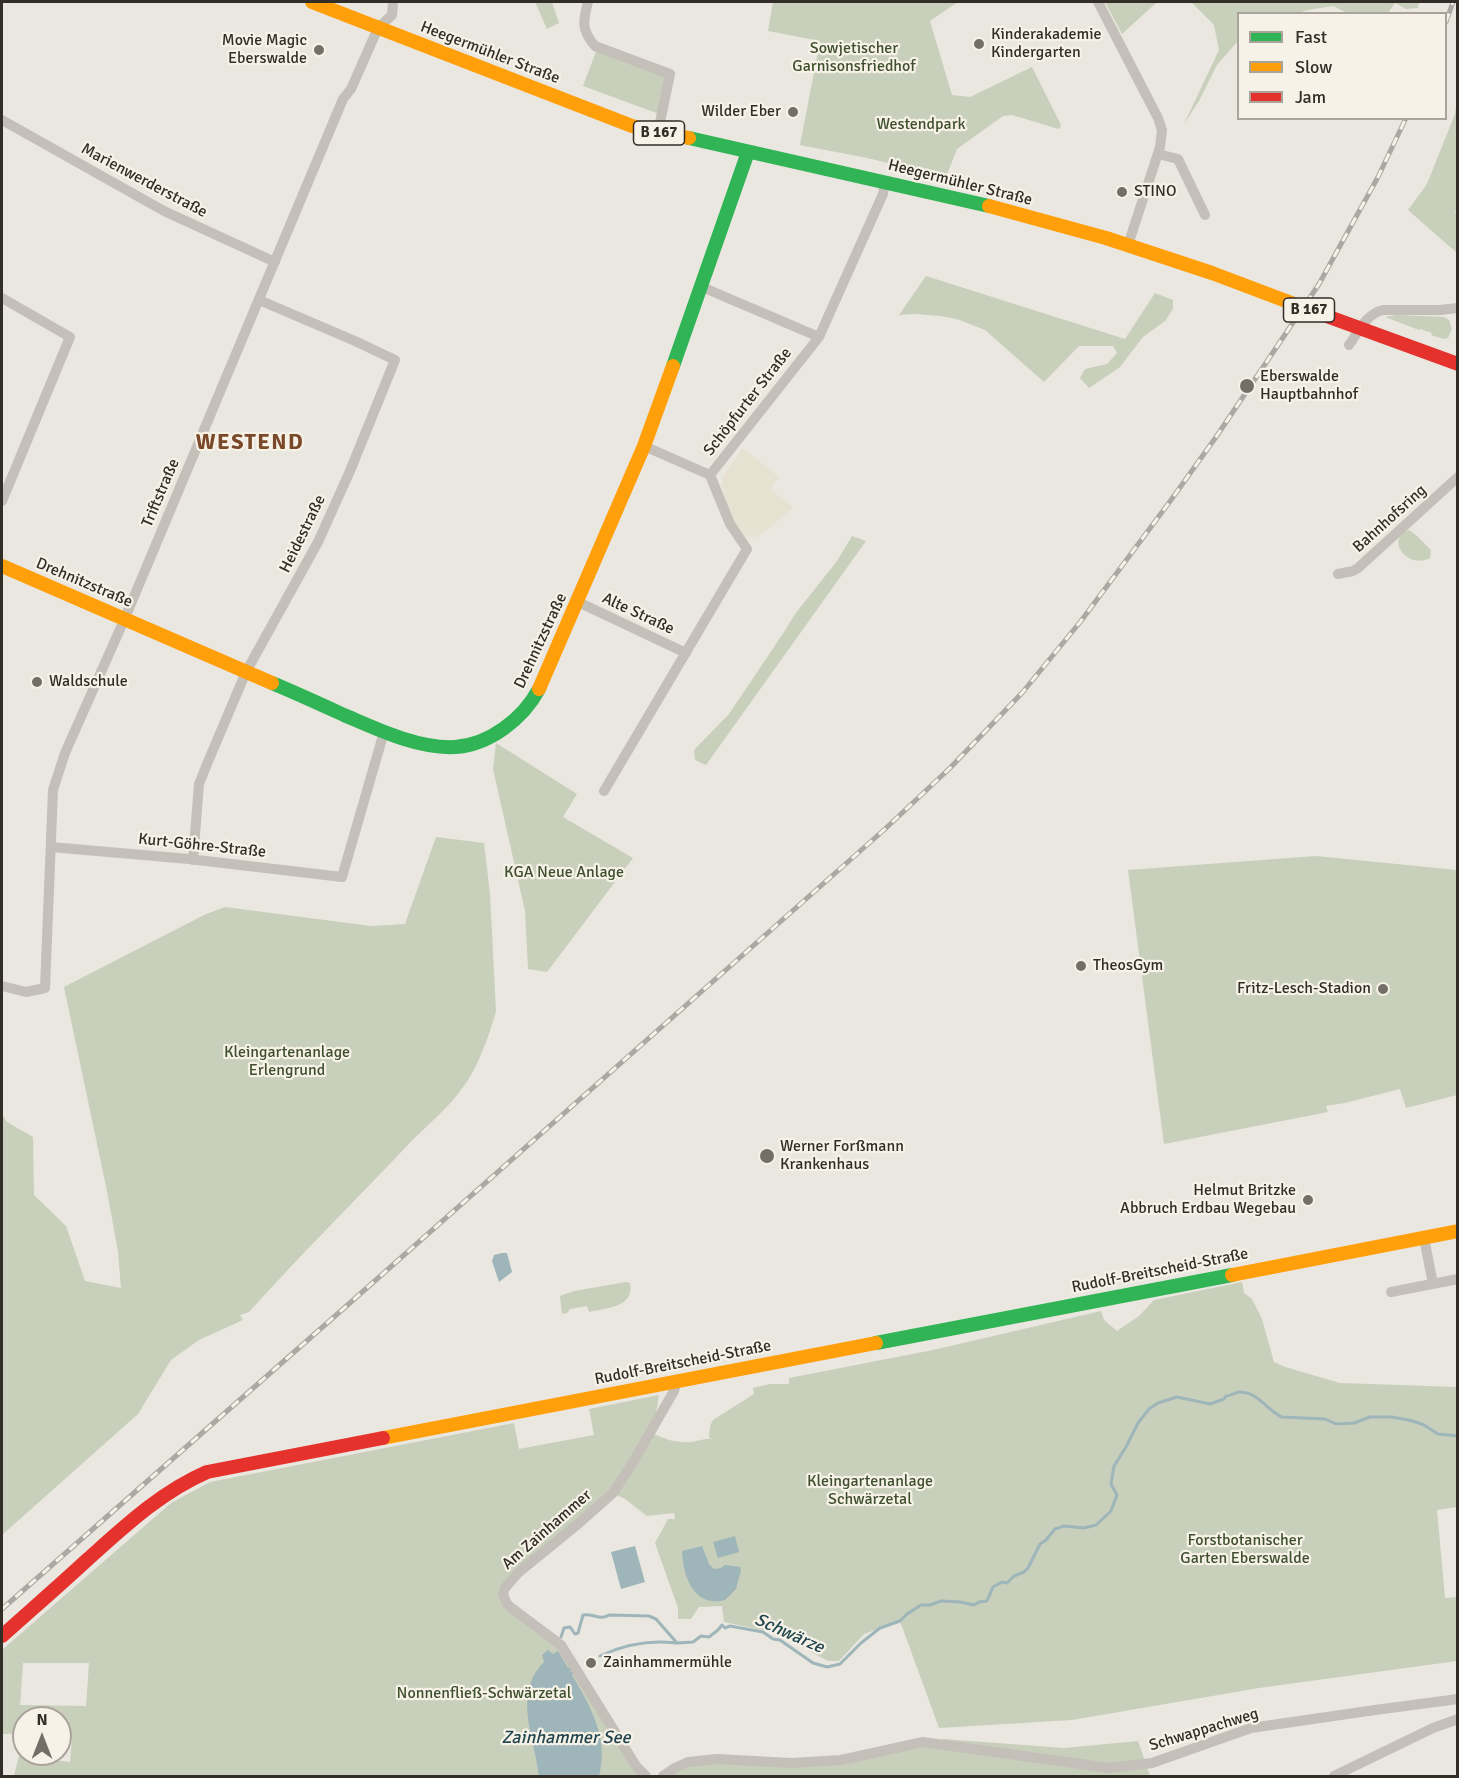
<!DOCTYPE html>
<meta charset="utf-8">
<style>
body{margin:0}
#map{position:relative;width:1459px;height:1778px;overflow:hidden;background:#eae7e0;font-family:Signika,sans-serif}
canvas{display:block}
.frame{position:absolute;inset:0;border:3px solid #332d28;pointer-events:none}
.legend{position:absolute;left:1237px;top:12px;width:210px;height:108px;box-sizing:border-box;background:#f7f2e7;border:2px solid #a9a39b;margin:0;padding:8px 10px;list-style:none;font-size:18px;color:#332d28}
.legend li{display:flex;align-items:center;gap:12px;height:30px}
.legend b{width:30px;border:2px solid #a9a39b}
.north{position:absolute;left:12px;top:1706px;width:60px;height:60px;box-sizing:border-box;background:#f7f2e7;border:2px solid #a9a39b;border-radius:50%;rotate:0deg;font-size:16px;font-weight:700;line-height:24px;text-align:center;color:#332d28}
.north::after{content:'';display:block;margin:auto;width:21px;height:27px;background:#736e68;clip-path:polygon(50% 0,100% 100%,50% 72%,0 100%)}
</style>
<div id="map">
<canvas width="1459" height="1778"></canvas>
<div class="frame"></div>
<ul class="legend">
<li><b style="height:8px;background:#30b455"></b>Fast</li>
<li><b style="height:8px;background:#ff9f0a"></b>Slow</li>
<li><b style="height:8px;background:#e5322d"></b>Jam</li>
</ul>
<div class="north">N</div>
</div>
<script>
const context = document.querySelector('canvas').getContext('2d');
context.lineJoin = 'round';
function paint(path, color) { context.fillStyle = color; context.fill(path, 'evenodd'); }
function stroke(path, color, width, dash) { context.strokeStyle = color; context.lineWidth = width; context.lineCap = dash ? 'butt' : 'round'; context.setLineDash(dash || []); context.stroke(path); }
function write(font, color, halo, rows, align = 'center') {
  context.font = font + ' Signika,sans-serif'; context.lineWidth = 4.5; context.setLineDash([]); context.textBaseline = 'middle'; context.strokeStyle = halo; context.fillStyle = color; for (const [text, x, y, turn = 0] of rows) {
    context.save(); context.translate(x, y); context.rotate((+turn || 0) * Math.PI / 180); context.textAlign = isNaN(turn) ? turn : align; if (halo) context.strokeText(text, 0, 0); context.fillText(text, 0, 0); context.restore();
  }
}
paint(new Path2D(`
 M535,2h17l7,21 -12,6z
 M773,2h185l-28,19 22,74 18,2 62,-30 29,58 -2,4 -47,-14 -9,1 -46,33 -11,28 -79,-19 -67,-13 20,-104 -52,-10z
 M1105,2h52l-35,32z
 M1191,2h228l-1,6 -12,1 -11,-6 -7,10h-41l-14,-7 -25,4 -10,3 -60,1v27l-21,24 -18,36 -15,23 35,-74 -5,-25z
 M597,49l71,29 -9,36 -76,-28z
 M1457,101l1,107 -3,4 2,3v38l-49,-43 19,-26 28,-70z
 M926,276l199,63 30,-46 18,7v9l-8,12 -22,16 -23,30 -31,21 -9,-10 5,-9 22,-5 10,-11 -4,-7h-34l-35,36 -59,-52 -28,-11 -17,-3 -25,-2 -16,1z
 M1397,315l47,2 5,3 3,9 -4,9 -4,1 -13,-4 1,-2 -12,-4 -1,1 -34,-13z
 M1409,530l7,5 15,15 -1,8c-22,12 -46,-19 -21,-28z
 M852,536l14,5 -160,224 -11,-5 -1,-10 35,-36 55,-82 11,-18 42,-53z
 M496,743l81,51 -14,23 70,41 -86,114 -19,-3 -3,-58 -32,-142z
 M436,837l48,6 6,51 6,117c-6,22 -17,53 -30,72 -16,25 -42,44 -62,66 -52,55 -105,107 -155,163l-9,3 3,5 -44,20 -28,20 -33,54 -136,121v-421l5,8 26,15 1,58 32,31 19,55 36,7 -3,-36 -11,-61 -43,-204 140,-72 21,-8 146,19 34,-2z
 M1316,856l141,14v225l-51,13 -6,-19 -55,14 -19,3 2,6 -164,32 -36,-274z
 M626,1282l4,1c5,24 -23,25 -41,29l-2,-6 -17,3 -3,4 -5,1 -2,-18 14,-5z
 M1242,1282l2,11 8,6 10,20 12,43 11,5 55,16 117,4v120l-20,3 8,88 12,-1v64l-198,27 -187,32 -133,8 -39,-107 -36,13 -25,27h-10l-7,-3 -45,-25 -53,-11 -2,-16 -23,1 -8,12h-13v-11l-23,-65 13,-24h7l-1,-6 -27,3 -22,-17 -10,-5 37,-61c14,7 25,10 40,9 7,-1 13,-4 20,-3l-3,-2 1,-11 3,-6 41,-26 -1,-6 17,-4h19v-6l144,-28 168,-39 3,9 13,11 22,-15 15,-16z
 M659,1395l-3,19 -44,78 -112,103 61,54 83,127h-630l5,-20 51,6 2,-24 -12,-1v-19h-36v16h-22v-84l169,-147 39,-21 304,-59 5,26 75,-14 -5,-26zM23,1663h66l-3,43 -66,-1z
 M943,1739l121,9 74,-7 12,35h-483l23,-12 36,-2 64,4 136,-20z`), '#c8cfbb');
paint(new Path2D(`
 M743,448l36,29 -9,12 23,18 -23,21 -14,9h-7l-8,-5 -6,-8 -7,-17 -6,-21 1,-10z`), '#e7e1d1');
paint(new Path2D(`
 M502,1253h5l5,19 -13,10 -7,-21 2,-6z
 M735,1536l4,16 -21,6 -5,-16z
 M635,1546l10,36 -24,7 -10,-37z
 M702,1546l7,18 5,5 7,-1 4,-3 15,2 1,3 -5,19 -11,11c-31,8 -42,-23 -43,-49z
 M548,1650l5,4 5,-3 10,17 3,-1 1,2 -2,1 1,2 2,-1 1,3 -2,1c19,32 37,64 27,101h-60c-4,-38 -27,-82 5,-114l-2,-7z`), '#9eb5ba');
stroke(new Path2D(`
 M561,1637l3,-9 6,-1 5,7 3,-1 5,-18c10,-2 17,6 26,0l40,1 7,3 21,24 16,-1 8,-6 8,1 9,-7 4,-5 3,3 5,-2 33,6 10,7 7,1 33,23 14,4 13,-3 21,-21 19,-15 20,-7 7,-7 14,-9h9l11,-4 19,1 14,3 5,-3 8,-1 6,-14 9,-5 5,1 7,-7 10,-4 4,-4 12,-24 6,-4 9,-11 9,-3 20,2 12,-3 15,-14 6,-16 -6,-11 3,-18 12,-19 12,-24 11,-14 9,-6 19,-6 33,7 14,-5 2,-3c5,0 9,-4 14,-4 18,0 28,19 42,25l43,2 11,5 18,-1 16,-6h22l21,4 11,4 14,9 20,2
 M600,1656c23,-11 50,-16 76,-13`), '#9eb5ba', 3);
stroke(new Path2D(`
 M588,2c-5,19 -7,28 7,44l75,28 -12,58
 M1098,2l60,116 4,12 -2,17 -32,98
 M2,120l162,91 111,51
 M1158,154l20,5 27,56
 M702,287l117,50
 M2,298l68,39 -68,164
 M1349,345c10,-14 17,-31 34,-35h57l18,-2
 M644,446l66,29
 M1338,574l15,-3 5,-3 100,-91
 M578,602l108,51
 M604,791l143,-242 -17,-25 -20,-49 109,-138 64,-143 2,-13
 M51,847l138,12 153,18 42,-145
 M193,860l6,-76 8,-20 39,-92 72,-130 32,-71 45,-111 -40,-19 -96,-41
 M2,986l24,6 19,-4 8,-198 12,-37 60,-135 218,-519 8,-10 27,-61 14,-13 1,-13
 M1424,1238l9,46
 M1391,1292l67,-13
 M646,1776l-10,-10 -75,-121 -52,-39 -3,-4 -3,-8 2,-6 14,-16 59,-48 35,-31 19,-29 42,-73 3,-10
 M663,1776l12,-8 13,-6 29,-3 74,4 50,-3 82,-18 186,26 43,-5 99,-35 124,-18 83,-11
 M1334,1776l99,-48 25,-9`), '#c4bfb9', 10);
stroke(new Path2D(`
 M689,138l300,68
 M673,366l75,-214
 M272,683c24,10 48,21 72,32 33,14 74,34 111,32 34,-2 68,-28 84,-58
 M876,1343l356,-68`), '#30b455', 14);
stroke(new Path2D(`
 M312,2l320,124 57,12
 M989,206l117,32 106,35 98,37
 M2,566l270,117
 M539,689l105,-243 29,-80
 M1232,1275l226,-44
 M383,1438l493,-95`), '#ff9f0a', 14);
stroke(new Path2D(`
 M1310,310l148,54
 M2,1636c29,-26 58,-51 86,-77 37,-33 73,-67 119,-87l176,-34`), '#e5322d', 14);
const rail = new Path2D(`
 M1446,22l7,-20
 M2,1609l349,-307 534,-473 65,-61 72,-75 59,-72 90,-121 45,-63 103,-153 59,-107 28,-59`);
stroke(rail, '#aba8a3', 5);
stroke(rail, '#f7f2e7', 3, [9]);
for (const [x, y, r, color] of [
 [979,44,6,"#736e68"],
 [319,50,6,"#736e68"],
 [793,112,6,"#736e68"],
 [1122,192,6,"#736e68"],
 [1247,386,8,"#736e68"],
 [37,682,6,"#736e68"],
 [1081,966,6,"#736e68"],
 [1383,989,6,"#736e68"],
 [767,1156,8,"#736e68"],
 [1308,1200,6,"#736e68"],
 [591,1663,6,"#736e68"]
]) { const dot = new Path2D(); dot.arc(x, y, r, 0, 2 * Math.PI); context.fillStyle = color; context.fill(dot); stroke(dot, '#f7f2e7', 2); }
for (const [x, y, w] of [
 [659,133,51],
 [1309,310,51]
]) { const box = new Path2D(); box.roundRect(x - w / 2, y - 12, w, 24, 4.5); context.fillStyle = '#f7f2e7'; context.fill(box); stroke(box, '#332d28', 1.5); }
write('bold 15px', '#332d28', null, [
 ["B 167",659,133],
 ["B 167",1309,310]
]);
write('16px', '#332d28', '#f7f2e7', [
 ["Kinderakademie",991,35],
 ["Kindergarten",991,53],
 ["Movie Magic",307,41,"right"],
 ["Eberswalde",307,59,"right"],
 ["Wilder Eber",781,112,"right"],
 ["STINO",1134,192],
 ["Eberswalde",1260,377],
 ["Hauptbahnhof",1260,395],
 ["Waldschule",49,682],
 ["TheosGym",1093,966],
 ["Fritz-Lesch-Stadion",1371,989,"right"],
 ["Werner Forßmann",780,1147],
 ["Krankenhaus",780,1165],
 ["Helmut Britzke",1296,1191,"right"],
 ["Abbruch Erdbau Wegebau",1296,1209,"right"],
 ["Zainhammermühle",603,1663]
], 'left');
write('16px', '#3e4f2e', '#f7f2e7', [
 ["Sowjetischer",854,49],
 ["Garnisonsfriedhof",854,67],
 ["Westendpark",921,125],
 ["KGA Neue Anlage",564,873],
 ["Kleingartenanlage",287,1053],
 ["Erlengrund",287,1071],
 ["Kleingartenanlage",870,1482],
 ["Schwärzetal",870,1500],
 ["Forstbotanischer",1245,1541],
 ["Garten Eberswalde",1245,1559],
 ["Nonnenfließ-Schwärzetal",484,1694]
]);
write('16px', '#332d28', '#f7f2e7', [
 ["Heegermühler Straße",490,53,21],
 ["Marienwerderstraße",144,181,28],
 ["Heegermühler Straße",960,183,14],
 ["Schöpfurter Straße",748,402,-52],
 ["Triftstraße",161,493,-67],
 ["Bahnhofsring",1390,519,-42],
 ["Heidestraße",303,534,-64],
 ["Drehnitzstraße",84,583,23],
 ["Alte Straße",638,614,25],
 ["Drehnitzstraße",541,641,-65],
 ["Kurt-Göhre-Straße",202,846,6],
 ["Rudolf-Breitscheid-Straße",1160,1271,-11],
 ["Rudolf-Breitscheid-Straße",683,1363,-11],
 ["Am Zainhammer",547,1530,-41],
 ["Schwappachweg",1204,1730,-17]
]);
write('italic 18px', '#224650', '#f7f2e7', [
 ["Schwärze",789,1634,24],
 ["Zainhammer See",566,1738]
]);
context.letterSpacing = '1.5px';
write('bold 22px', '#7a492a', '#f7f2e7', [
 ["WESTEND",250,443]
]);
context.letterSpacing = '0px';
</script>
